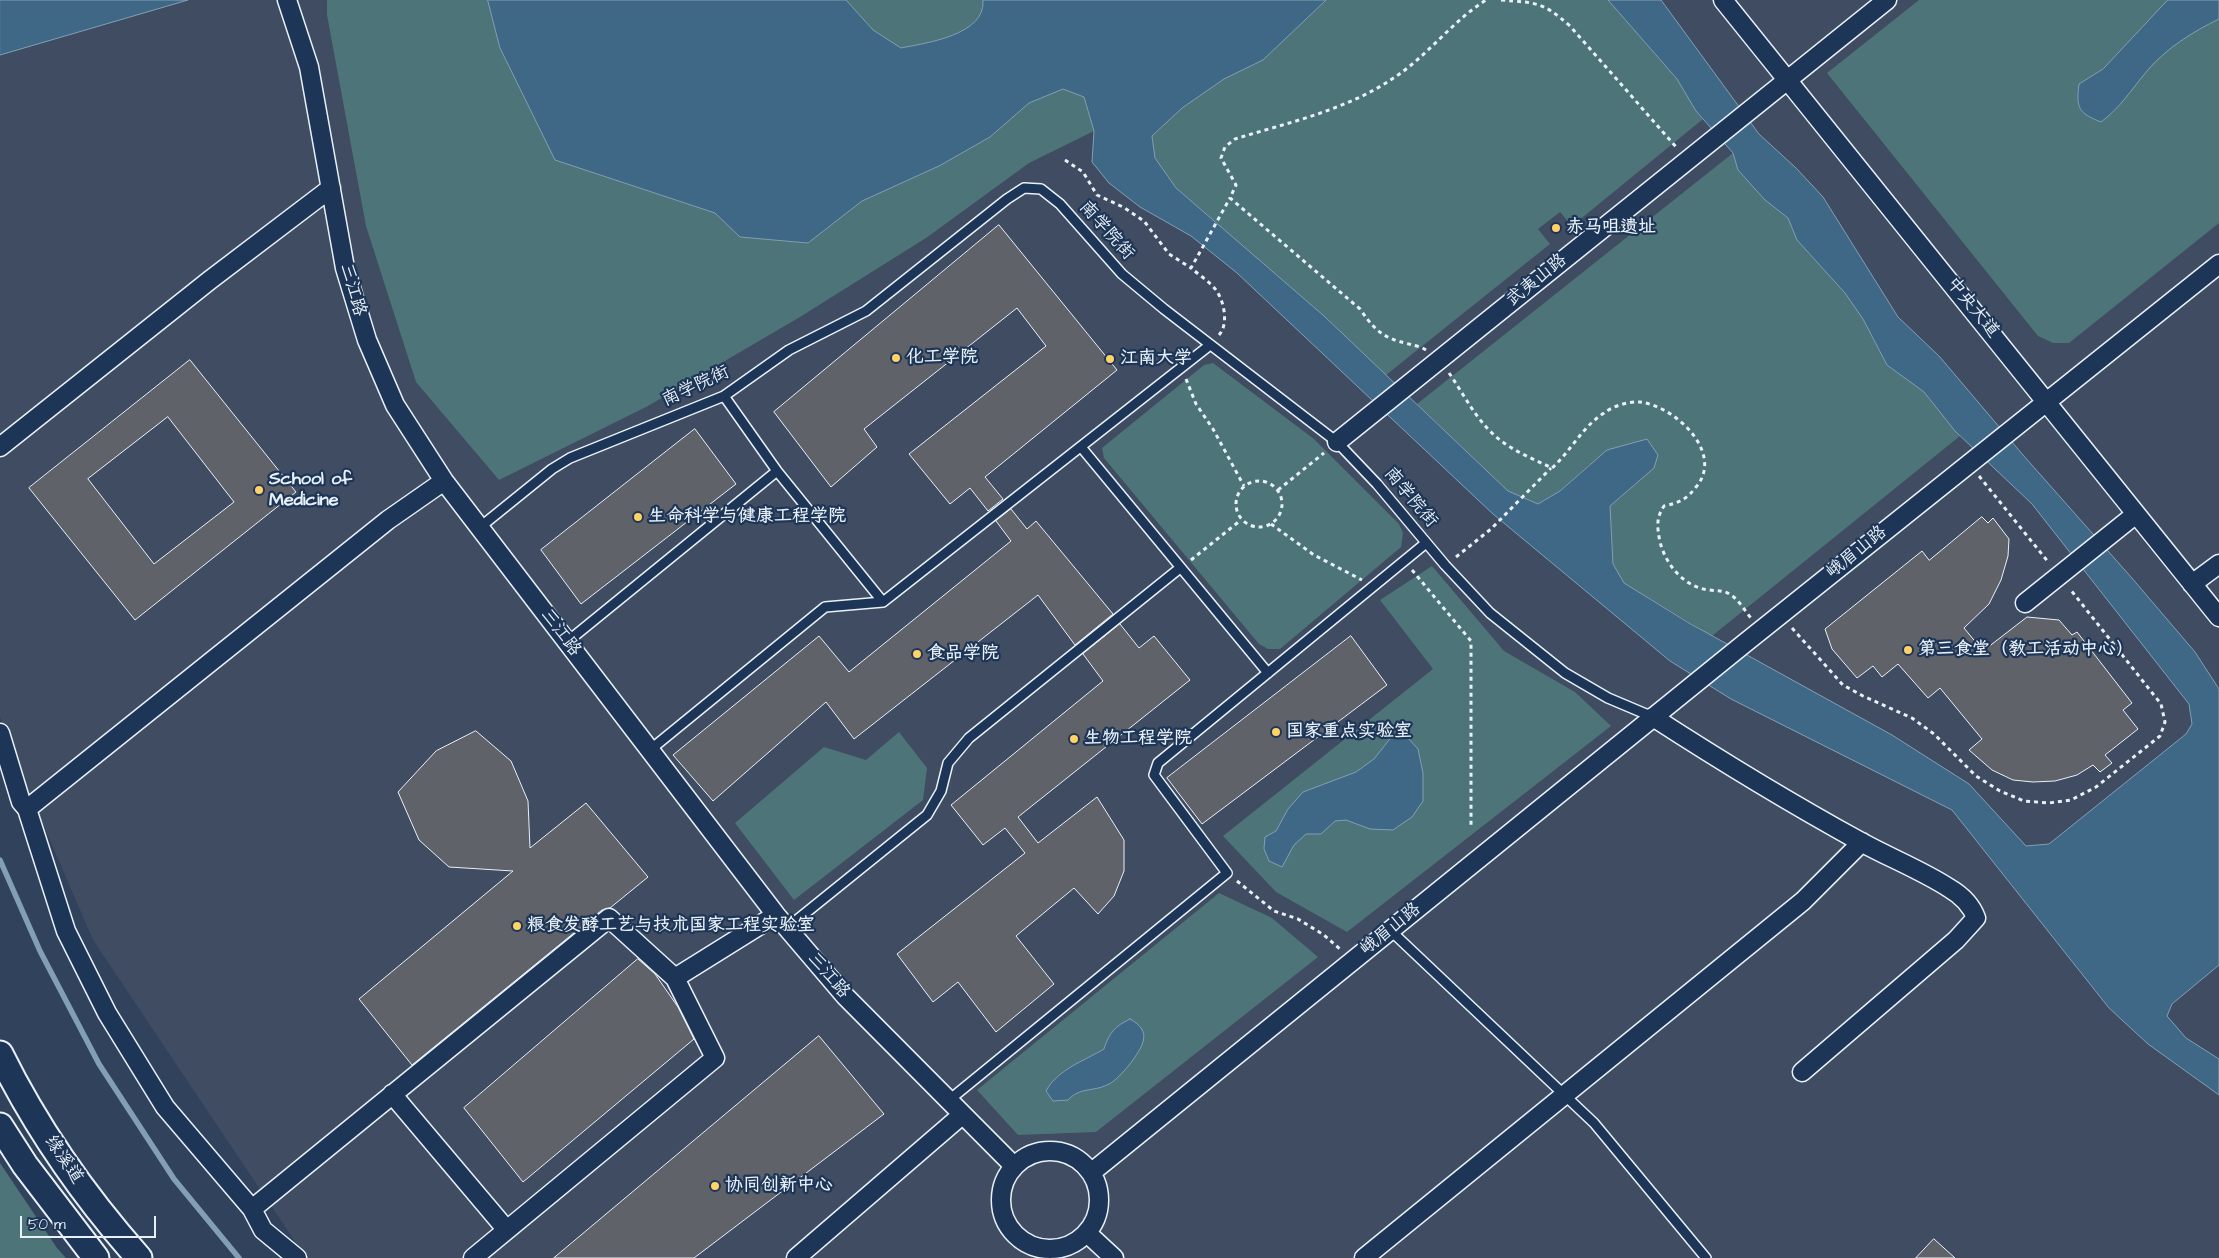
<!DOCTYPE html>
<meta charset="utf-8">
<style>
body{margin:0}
#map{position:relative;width:2219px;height:1258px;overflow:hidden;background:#31425d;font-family:"Architects Daughter",sans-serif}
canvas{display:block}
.scale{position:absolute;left:20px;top:1216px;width:136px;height:22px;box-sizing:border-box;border:2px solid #e8f1f8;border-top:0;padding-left:6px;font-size:15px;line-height:18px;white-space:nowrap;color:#e8f1f8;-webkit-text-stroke:4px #1d3557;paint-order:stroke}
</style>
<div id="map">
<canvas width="2219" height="1258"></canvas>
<div class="scale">50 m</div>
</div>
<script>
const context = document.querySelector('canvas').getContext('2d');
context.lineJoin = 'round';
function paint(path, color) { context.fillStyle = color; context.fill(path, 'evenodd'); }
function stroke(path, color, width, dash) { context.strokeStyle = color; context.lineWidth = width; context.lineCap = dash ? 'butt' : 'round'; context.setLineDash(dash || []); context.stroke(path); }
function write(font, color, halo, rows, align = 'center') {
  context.font = font + ' "Architects Daughter","LXGW WenKai TC",sans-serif'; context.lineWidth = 4.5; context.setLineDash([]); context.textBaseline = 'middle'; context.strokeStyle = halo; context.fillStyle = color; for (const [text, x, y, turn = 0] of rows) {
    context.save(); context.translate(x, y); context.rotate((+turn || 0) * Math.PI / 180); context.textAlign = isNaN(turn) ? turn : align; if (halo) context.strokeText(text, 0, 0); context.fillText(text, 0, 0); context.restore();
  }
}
paint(new Path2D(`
 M0,0h2219v1258h-1913l-213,-318 -77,-178 -16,-45z`), '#3f4c61');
paint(new Path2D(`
 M327,0h161l12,48 55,112 160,53 25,24 68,6 54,-42 77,-35 51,-29 39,-34 34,-14 21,8 10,34 -65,32 -103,75 -126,79 -152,89 -149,74 -83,-98 -50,-156 -39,-211z
 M846,0h137c3,35 -57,43 -82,49l-28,-19z
 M1326,0h282l69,79 19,32 7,8 -131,107 -12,-14 -22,17 12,15 -164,131 -62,-59 -148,-128 -21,-30 -3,-22 30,-28 42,-29 39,-19z
 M1919,0h300v223l-150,120h-16l-15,-7 -211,-263z
 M1733,153l5,17 27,30 23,18 9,22 48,53 18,26 24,46 37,27 36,44 -248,200 -88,-53 -11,-19 -3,-58 44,-38 -64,-4 -30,27 -22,13 -30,-13 -91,-87z
 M1213,363l101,76 85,85 4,9 -2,14 -121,102h-12l-9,-5 -155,-186 -2,-10 102,-83z
 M1432,566l72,85 71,41 36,34 -264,206 -71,-40 -53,-56 210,-167 -53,-69z
 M899,732l28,36 -4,32 -129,100 -59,-77 89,-76 42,13z
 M1219,893l53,25 46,39 -222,175 -78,3 -41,-45z
 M0,1163l57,85 9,10h-66z`), '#4d7478');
const water = new Path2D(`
 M0,0h188l-188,55z
 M488,0h358l27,30 28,18c25,-5 85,-13 82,-48h343l-63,60 -39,19 -42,29 -30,28 3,22 21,30 148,128 184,175 30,13 22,-13 47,-41 40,-11 11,16 -4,13 -44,38 3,58 11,19 65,40 203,112 77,49 57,62 23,-2 137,-110 6,-10 -3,-20 -157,-200 -77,-73 -31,-39 -37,-27 -24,-46 -18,-26 -48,-53 -9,-22 -23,-18 -27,-30 -5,-17 -37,-42 -19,-32 -69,-79h53l98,134 37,34 27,29 75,120 41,39 84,99 108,122 64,75 24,37v276l-47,39 -5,12 19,22 33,21v36l-71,-51 -39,-36 -157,-198 -221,-111 -61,-38 -177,-147 -256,-241 -46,-37 -51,-29 -31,-24 -17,-21 2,-31 -10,-34 -21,-8 -34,14 -39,34 -51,29 -77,35 -54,42 -68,-6 -25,-24 -160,-53 -55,-112z
 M2168,0h51v19c-25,12 -54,30 -72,52 -16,19 -26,36 -46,51 -23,-9 -25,-14 -22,-38l24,-15z
 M1404,734l14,15 5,24v28l-11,16 -19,13 -23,-1 -24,-9 -11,1 -14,13h-15l-12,11 -12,22 -13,-6 -5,-12 1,-12 11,-6 12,-22 15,-17 53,-20 18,-13 19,-24z
 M1130,1019c24,13 12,28 0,45 -6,7 -15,18 -23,21 -15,7 -27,2 -39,15l-15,1 -7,-10c12,-22 38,-30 58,-42 5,-16 11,-23 26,-30z`);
paint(water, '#3f6886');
stroke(water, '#839fb4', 1);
stroke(new Path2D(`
 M0,860l40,91 59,113 75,115 65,79`), '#839fb4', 5.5);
const building = new Path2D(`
 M999,225l118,145 -132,107 18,22 -15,12 -18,-23 -20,16 -41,-50 137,-108 -29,-38 -153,121 13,18 -46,40 -57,-75z
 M190,360l106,132 -161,128 -106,-132zM168,417l66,85 -80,62 -66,-85z
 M695,429l41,55 -155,120 -40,-54z
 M1011,509l16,20 9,-8 77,93 -38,31 -37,-50 -184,144 -28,-37 -113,99 -40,-46 146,-119 30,36 162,-131 -15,-20z
 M1982,517l6,6 5,-5 16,21 -1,17 -7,24 -12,24 -25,24 19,23 44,-34 32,3 13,15 5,-3 55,71 -9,7 15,19 -33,26 7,8 -12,9 -7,-7 -16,10 -22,6 -22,1 -20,-2 -21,-10 -23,-20 13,-11 -42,-51 -12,10 -30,-34 -16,13 -9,-11 -16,12 -25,-29 -7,-20 97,-78 7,9z
 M1120,624l19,24 15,-12 36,44 -172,137 20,26 59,-46 27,43v31l-10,25 -16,18 -24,-26 -58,48 38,48 -58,48 -38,-50 -25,20 -36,-48 128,-101 -20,-25 -22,17 -32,-40 152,-124 -20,-27z
 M1351,636l36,49 -185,139 -35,-46z
 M476,731l35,30 17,40 2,47 56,-45 62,74 -38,31 -8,2 -190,155 -53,-66 154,-128 -64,-4 -30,-27 -21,-48 38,-41z
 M638,959l17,15 23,33 16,32 -171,143 -59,-74z
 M819,1036l65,78 -190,144h-140z
 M1934,1239l21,19h-39z`);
paint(building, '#60626a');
stroke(building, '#e8f1f8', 1);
const service = new Path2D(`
 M724,396l53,75 106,131
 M1081,447l187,226
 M479,528l73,-59 18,-11 154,-62 65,-46 77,-39 141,-112 17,-11 17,1 19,15 62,70 42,35 173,133 40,42 68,81 45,48 75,60 43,25 45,19
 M567,642l210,-171
 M650,750l175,-143 58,-5 327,-257
 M787,928l140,-113 14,-24 7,-28 21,-25 211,-170
 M1390,930l204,193 112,135
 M948,1101l279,-228 -73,-98 4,-12 268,-220`);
const minor = new Path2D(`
 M287,0l22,67 36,201 22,72 28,65 49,76 332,434 69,81 169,170
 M1723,0l496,617
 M1337,442l550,-442
 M0,447l210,-167 121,-92
 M2192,584l27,-20
 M2025,603l111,-89
 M1653,717c68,44 137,86 208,125 29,16 60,28 88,46 12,7 22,16 27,30l-20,22 -154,132
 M0,733l21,69 6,7 39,122 41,82 58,94 87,102 11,21 34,28
 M27,809l361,-289 56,-39
 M675,978l101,-63
 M392,1094l114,135
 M1001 1200a49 49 0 1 1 98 0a49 49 0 1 1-98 0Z
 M1092,1172l653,-529 474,-379
 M252,1209l357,-291 66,60 40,80 -242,200
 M1087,1233l27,25
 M796,1258l166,-143
 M1364,1258l439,-357 59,-59`);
const secondary = new Path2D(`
 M0,1054c37,75 84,142 139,204
 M0,1126l25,39 71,93`);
stroke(service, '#e8f1f8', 12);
stroke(minor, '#e8f1f8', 21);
stroke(secondary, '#e8f1f8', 29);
stroke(new Path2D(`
 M1501,0c35,3 41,1 69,26l107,122
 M1065,160l18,12 14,23 26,12 21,14 25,33 22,14
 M1219,335c10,-11 5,-34 -3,-45 -6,-8 -17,-15 -25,-22l39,-70
 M1426,350l-5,-3c-33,-8 -41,-9 -61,-38l-130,-111 6,-13 -15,-27 4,-11 10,-8c52,-16 111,-29 157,-60 35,-22 59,-57 94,-79
 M1449,373c14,20 25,43 43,60 16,16 39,25 60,35 19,-17 30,-41 52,-55 9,-7 25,-12 36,-11 35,4 85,51 56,85 -9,12 -17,16 -32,19 -8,12 -7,21 -4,36 6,23 24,45 49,48 8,1 15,0 22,5 8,5 14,16 20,23
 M1186,379l10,25 17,25 31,57
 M1979,476l70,87
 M1236 504a23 23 0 1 1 46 0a23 23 0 1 1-46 0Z
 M1278,490l46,-37
 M1271,524l43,31 48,25
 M1456,557l35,-28 60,-61
 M1191,560l50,-40
 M1412,570l59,71v184
 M1792,628l51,57 20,11 49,22 22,16 42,42 24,15 24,10 25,2 22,-3 25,-13 64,-51 5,-14 -4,-18 -91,-115
 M1237,881l37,30 24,8 26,16 17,15`), '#e8f1f8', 3, [4, 4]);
stroke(service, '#1d3557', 9);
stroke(minor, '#1d3557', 18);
stroke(secondary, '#1d3557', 25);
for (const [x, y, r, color] of [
 [1556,228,5,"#ffd166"],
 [896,358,5,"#ffd166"],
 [1110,359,5,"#ffd166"],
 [259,490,5,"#ffd166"],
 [638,517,5,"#ffd166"],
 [1908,650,5,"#ffd166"],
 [917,654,5,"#ffd166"],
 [1276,732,5,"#ffd166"],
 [1074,739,5,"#ffd166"],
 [517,926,5,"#ffd166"],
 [715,1186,5,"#ffd166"]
]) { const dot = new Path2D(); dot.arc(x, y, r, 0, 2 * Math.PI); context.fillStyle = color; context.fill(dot); stroke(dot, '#1d3557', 2); }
write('bold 18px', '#e8f1f8', '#1d3557', [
 ["赤马咀遗址",1566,228],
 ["化工学院",906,358],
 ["江南大学",1120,359],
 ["School of",269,480],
 ["Medicine",269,501],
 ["生命科学与健康工程学院",648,517],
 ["第三食堂（教工活动中心）",1918,650],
 ["食品学院",927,654],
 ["国家重点实验室",1286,732],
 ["生物工程学院",1084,739],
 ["粮食发酵工艺与技术国家工程实验室",527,926],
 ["协同创新中心",725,1186]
], 'left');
write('18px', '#e8f1f8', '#1d3557', [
 ["南学院街",1106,231,48],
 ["武夷山路",1537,281,-39],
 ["三江路",352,290,74],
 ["中央大道",1972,308,51],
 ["南学院街",696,387,-25],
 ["南学院街",1410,498,50],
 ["峨眉山路",1857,553,-39],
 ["三江路",560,633,53],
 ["峨眉山路",1391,930,-39],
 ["三江路",828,976,49],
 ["缘溪道",63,1160,56]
]);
</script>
